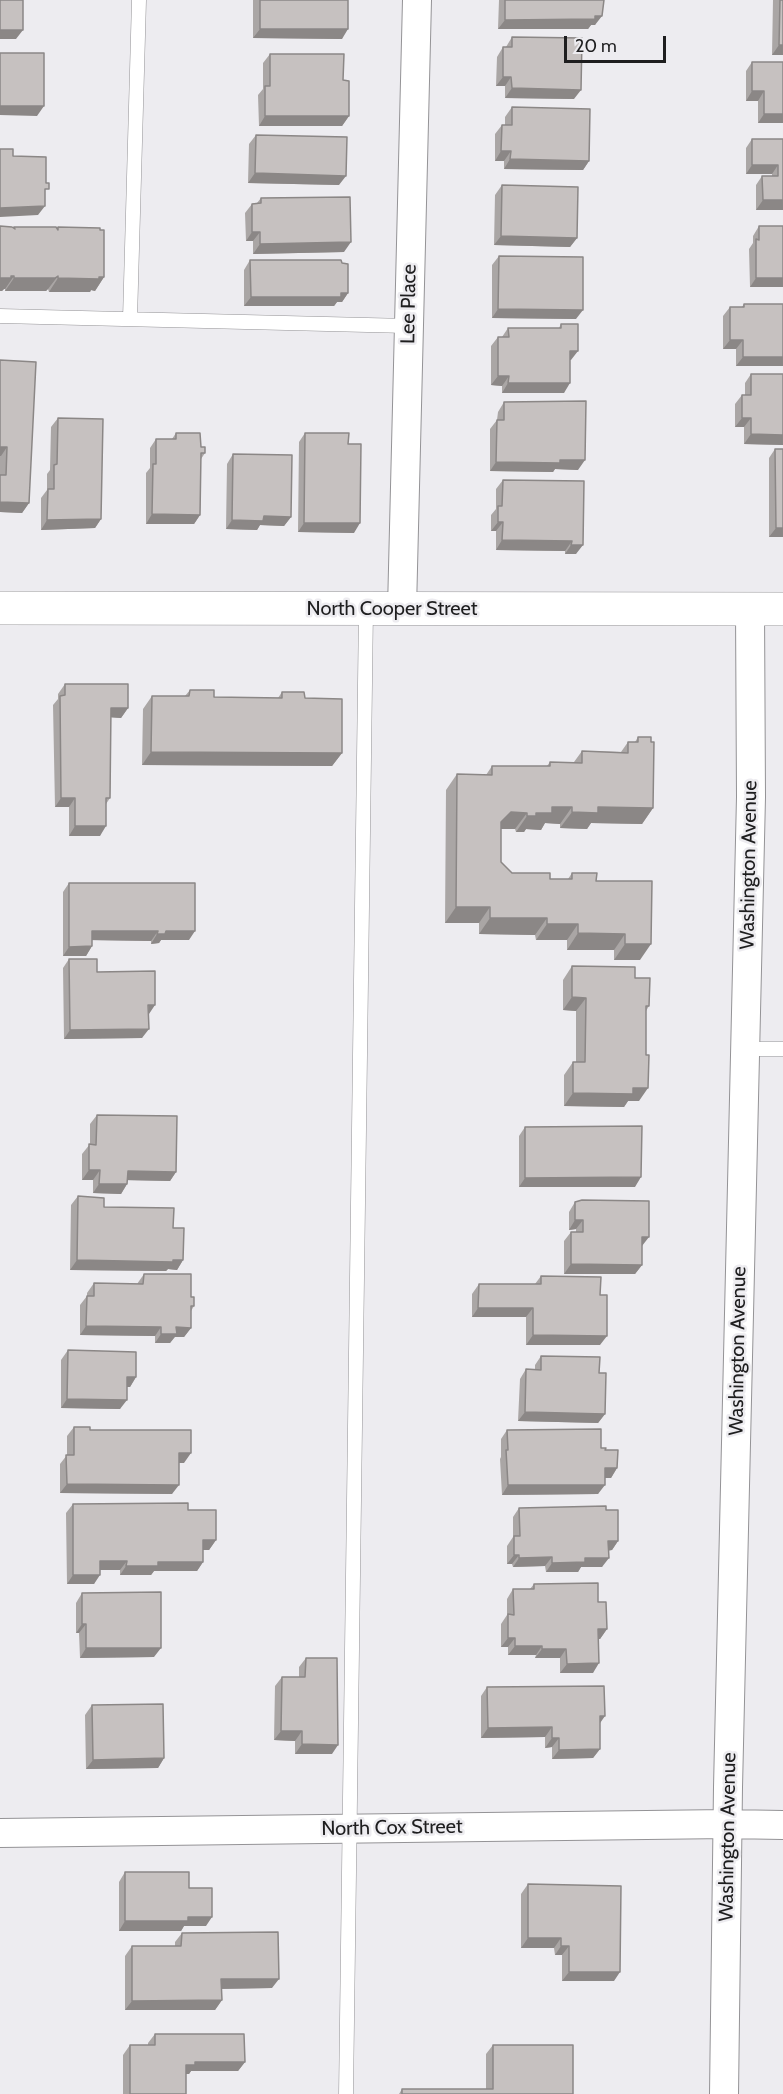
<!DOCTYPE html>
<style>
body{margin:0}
#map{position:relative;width:783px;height:2094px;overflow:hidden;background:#edecf0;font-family:Cabin,sans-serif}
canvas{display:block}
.scale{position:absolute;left:564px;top:36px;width:102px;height:27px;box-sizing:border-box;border:3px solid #1e1e1f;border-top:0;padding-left:8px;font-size:18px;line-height:21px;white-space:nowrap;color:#1e1e1f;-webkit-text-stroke:4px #edecf0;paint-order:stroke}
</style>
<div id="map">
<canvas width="783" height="2094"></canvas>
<div class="scale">20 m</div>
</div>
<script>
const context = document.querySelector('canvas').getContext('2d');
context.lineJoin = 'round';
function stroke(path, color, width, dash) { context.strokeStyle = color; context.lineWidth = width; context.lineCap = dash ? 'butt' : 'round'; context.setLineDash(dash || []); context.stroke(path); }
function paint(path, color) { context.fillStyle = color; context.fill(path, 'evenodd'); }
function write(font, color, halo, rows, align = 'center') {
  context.font = font + ' Cabin,sans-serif'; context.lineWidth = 5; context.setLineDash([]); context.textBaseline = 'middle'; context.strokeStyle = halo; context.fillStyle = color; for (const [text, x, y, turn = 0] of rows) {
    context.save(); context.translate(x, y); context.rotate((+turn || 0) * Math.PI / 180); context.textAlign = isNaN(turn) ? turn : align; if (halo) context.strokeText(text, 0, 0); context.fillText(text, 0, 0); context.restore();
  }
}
const lane = new Path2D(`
 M0,316l408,10
 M130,319l9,-319
 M745,1049h38
 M346,2094l20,-1485`);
const street = new Path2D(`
 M402,609l15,-609
 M0,1833l727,-9 56,1
 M724,2094l4,-307 23,-990 -1,-188`);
const secondary = new Path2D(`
 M0,608l783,1`);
stroke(lane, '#949396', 15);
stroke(street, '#949396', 30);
stroke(secondary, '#949396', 34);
stroke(lane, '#fff', 14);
stroke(street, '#fff', 28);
stroke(secondary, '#fff', 33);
paint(new Path2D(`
 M253,0h95l-6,39 -89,-1z
 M499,0h105l-9,25h-4l-3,4h-90z
 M773,0h10v55h-11z
 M512,37l62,62 -69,-1v-12h-9l1,-29 6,-10h3z
 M270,54l73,26 6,36 -7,10h-83l-1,-31 5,-6v-26z
 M752,62l31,61h-25v-22h-12v-30z
 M512,107l77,54 -6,9 -79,-1v-8h-9v-27l7,-9h3v-8z
 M256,135l83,50 -91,-2 1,-39z
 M752,139h31v71h-27v-25l6,-9h10v-2h-26v-26z
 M502,185l75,53 -7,9 -76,-2 1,-50z
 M261,198l83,54 -91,2v-13h-7l-1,-28 7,-9 5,-1z
 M0,226l14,2v-1l43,2 1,-2 46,50 -9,14 -4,-1 -1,2h-41l-1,-3 -2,2h-41v-2h-1l-2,2h-2z
 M759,226h24v61h-33l-1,-38 4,-6v-7z
 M499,256l77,63 -84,-1v-53z
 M250,260l98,33 -6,9h-5l-3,4h-90v-36z
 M744,304h39v62h-47v-17h-13v-33l7,-9h12z
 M561,324l10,36h-1l-6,33h-62v-7l-11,-1v-39l7,-9h4l6,-9h51z
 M0,360l29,143 -7,10 -22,-1z
 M751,374l32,71 -39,-1v-17h-9v-23l7,-9h3v-12z
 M504,402l74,68 -23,-1 -2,3 -63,-1v-42l7,-9 1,-8z
 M58,418l43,101 -6,9 -54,2v-32l6,-8v-16l3,-4 1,-43z
 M176,433l25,14 4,6 -4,6 -1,56 -6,9h-48v-51l4,-5v-20l6,-9h16z
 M305,433l43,11 6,89 -56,-1 1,-90z
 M775,449l8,88h-14v-79z
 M233,454l58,63 -7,9 -24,-1 -3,5 -31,-1 1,-65z
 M503,480l81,1 -8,73h-11v-3l-69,-1v-19h-5v-16l5,-6v-20z
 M65,684l63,24 -7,10 -10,-1 -1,81 -4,6 -6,32h-31v-29h-14l-2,-102 5,-6v-5z
 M190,690l24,7 64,1 4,-6 23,6 37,55 -10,13 -190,-1 1,-56 9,-13h33z
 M638,737l15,71 -11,16 -51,-1 -4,6 -27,-1v-4l-15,-1 -4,7 -15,-1 -2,3h-8l-1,-3h-14v33l11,11 38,6h18l4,-6 24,8 44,79h-26v-10h-47v-10h-31l-1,-5 -56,-1v-11h-34l1,-133 11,-16 29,1 6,-9h55l3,-4h24l8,-11 39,1 7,-10h7z
 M69,883l120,57h-28l-2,3 -8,1v-3l-59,-1v6l-6,10h-23v-64z
 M69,959l28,13 51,42 -6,24 -78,1 -1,-71z
 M572,966l63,12 14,28 -3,5 -7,90h-11l-4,6 -60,-1v-31l9,-13h3v-51l-13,-1v-30z
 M97,1115l79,57 -6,9 -43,-1v4l-6,10 -28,-1v-13h-11v-26l8,-10v-20z
 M525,1127l110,60h-116v-51z
 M78,1196l26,11 69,21 10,32 -6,10 -9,-1 -2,2 -96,-1 1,-65z
 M575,1202l67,44v19l-7,9h-71v-33l7,-9h5v-3l-7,1v-18z
 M144,1274l47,23 3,9 -3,5v17l-7,9h-10l-4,6h-15v-7l-75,-1v-30l7,-9v-3l7,-10 43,1z
 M541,1276l59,69h-74v-28h-54v-23l7,-10h56z
 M68,1350l68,27 -6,10h-3l-7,22 -59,-1v-48z
 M541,1356l58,17 6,41 -7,9 -80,-2 2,-42 6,-10 9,1v-5z
 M74,1427l16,3 94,33h-5l-7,31 -112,-1v-29l7,-9v-19z
 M507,1430l94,18 4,2 12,18 -6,10h-6l-7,16 -96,1 -2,-36 1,-2v-18z
 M73,1504l115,6 28,30 -7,10h-6v12l-6,9h-43l-3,4h-31v-5h-20l-6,14h-27l-1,-71z
 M519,1508l87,2 12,31 -6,9 -4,1 -6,16h-21l-3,5h-32l-1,-6 -32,1 -1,-3h-5v-18l6,-9v-20z
 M534,1584l64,18 9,27 -7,10h-1l-6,34h-33v-15h-25l1,-3h-28v-8h-7v-23l6,-9v-16l6,-10h17z
 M82,1593l72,64 -74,1 -1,-25h-3v-30z
 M306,1658l26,96h-37v-13l-21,-1 1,-54 7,-9h17v-10z
 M487,1687l113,37v25l-7,9 -41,1v-12l-7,1v-11l-64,1v-42z
 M92,1705l72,53 -6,10 -72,1 -1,-54z
 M125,1872l64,16 17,38h-22l-3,5h-62v-49z
 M528,1884l86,97h-52v-26h-7l-1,-7h-33v-54z
 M182,1933l90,55 -51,1 1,11 -7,10h-90v-54l7,-10h43v-4z
 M155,2034l90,28 -7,9h-47l-2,3h-3v20h-63v-39l7,-10h18v-2z
 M493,2045l80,49h-174l3,-5h84v-35z`), '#aaa6a5');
paint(new Path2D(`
 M595,16h7l-7,9h-4l-3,4h-90l7,-9z
 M260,29h88l-6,10 -89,-1z
 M0,30h23l-7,9h-16z
 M779,45h4v10h-11z
 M503,77h8l-6,9h-9z
 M512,88l69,2 -7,9 -69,-1z
 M752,91h12l-6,10h-12z
 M0,106h44l-7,10 -37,-1z
 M764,114h19v9h-25z
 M265,116h84l-7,10h-83z
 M501,151h10l-7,10h-9z
 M510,159l79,2 -6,9 -79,-1z
 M752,165h26l-6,9h-26z
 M255,173l91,3 -7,9 -91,-2z
 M763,200h20v10h-27z
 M45,206l-7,9 -38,2v-9z
 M252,232h8l-7,9h-7z
 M501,236l76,2 -7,9 -76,-2z
 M351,242l-7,10 -91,2 7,-10z
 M14,276l-9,13h-1l-2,2h-2v-13z
 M58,276l-10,13 -2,2h-41l9,-13z
 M99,277h5l-9,14 -4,-1 -1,2h-41l9,-14z
 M756,278h27v9h-33z
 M341,293h7l-6,9h-5l-3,4h-90l7,-9z
 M498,309l85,1 -7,9 -84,-1z
 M730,340h13l-7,9h-13z
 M570,351h8l-7,9h-7z
 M743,357h40v9h-47z
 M498,376h11l-7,10 -11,-1z
 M508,383h62l-6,10h-62z
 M742,418h9l-7,9h-9z
 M751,434l32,1v10l-39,-1z
 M0,447h7l-6,9h-1z
 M560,460h25l-7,10 -23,-1 -2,3 -63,-1 6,-9z
 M0,502l29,1 -7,10 -22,-1z
 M152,514l48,1 -6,9h-48z
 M264,516l27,1 -7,9 -24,-1 -3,5 -31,-1 6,-9z
 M101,519l-6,9 -54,2 6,-10z
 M498,522h5l-7,9h-5z
 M304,523h56l-6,10 -56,-1z
 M776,528h7v9h-14z
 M502,540l70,1 -7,10 -69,-1z
 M571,545h12l-7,9h-11z
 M111,708h17l-7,10 -17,-1z
 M151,752l191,1 -10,13 -190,-1z
 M61,798h14l-6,9h-14z
 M552,807h20l-12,17 -15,-1 -4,7 -15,-1 -2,3h-8l11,-16z
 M598,807l55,1 -11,16 -51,-1 -4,6 -27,-1 12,-16z
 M511,812l16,1 -12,16h-15l1,-7z
 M75,826h31l-6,10h-31z
 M456,907h34l-11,16h-34z
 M490,918h57l-12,17 -56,-1z
 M547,924h31l-11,16h-31z
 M92,931h66l-7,10 -65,-1z
 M166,931h29l-6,9h-28l-2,3 -8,1 6,-10z
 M578,933l47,1 -11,16h-47z
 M625,944h26l-11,16h-26z
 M92,946l-6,10h-23l6,-9z
 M572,997l14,1 -10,13 -13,-1z
 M148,1005h7l-6,9z
 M149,1029l-7,9 -78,1 6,-9z
 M633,1088h15l-9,13h-11l-4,6 -60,-1 9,-13z
 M89,1170h11l-7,10h-11z
 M128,1171l48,1 -6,9 -49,-1z
 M641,1177l-6,10h-116l6,-9z
 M99,1184h28l-6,10 -28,-1z
 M575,1220h8l-7,9 -7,1z
 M642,1237h7l-7,9z
 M77,1260h106l-6,10 -9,-1 -2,2 -96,-1z
 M571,1264l71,1 -7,9h-71z
 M478,1308h55l-7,9h-54z
 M86,1326l75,1 -6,9 -75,-1z
 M176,1327l15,1 -7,9h-9l-5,6h-15l6,-9z
 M533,1335l74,1 -7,9h-74z
 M127,1377h9l-6,10h-9z
 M67,1399l60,1 -7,9 -59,-1z
 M525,1412l80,2 -7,9 -80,-2z
 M179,1453h12l-7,10h-12z
 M605,1468h12l-6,10h-13z
 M67,1484l112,1 -7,9 -112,-1z
 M508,1485h97l-7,9 -96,1z
 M203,1540h13l-7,10h-12z
 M608,1541h10l-6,9 -11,1z
 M514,1555h5l-7,9h-5z
 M552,1557l-7,9 -32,1 6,-9z
 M585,1558h24l-7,9h-21l-3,5h-32l6,-9z
 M100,1561h27l-7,9h-26z
 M158,1562h45l-6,9h-43l-3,4h-31l6,-9z
 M73,1575h27l-6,9h-27z
 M82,1624h4l-7,9h-3z
 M598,1629h9l-7,10h-8z
 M508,1638h7l-7,9h-7z
 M515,1646h27l-6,9h-28z
 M86,1648h75l-7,9 -74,1z
 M542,1649h24l-6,9h-25z
 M599,1663l-6,10h-33l7,-9z
 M600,1716h5l-7,10z
 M552,1727l-7,10 -64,1 7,-10z
 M281,1731h21l-7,10 -21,-1z
 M552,1738h7l-7,9 -7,1z
 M302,1744l36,1 -6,9h-37z
 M600,1749l-7,9 -41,1 7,-9z
 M164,1758l-6,10 -72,1 7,-9z
 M188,1917h24l-6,9h-22l-3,5h-62l6,-10z
 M528,1938h33l-7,10h-33z
 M561,1946h8l-7,9h-7z
 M569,1972h51l-6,9h-52z
 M221,1979h58l-7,9 -57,1z
 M222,2000l-7,10h-90l7,-9z
 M195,2062h50l-7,9h-47l-2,3h-9l6,-9z`), '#8b8786');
const building = new Path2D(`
 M0,0h23v30h-23z
 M260,0h88v29h-88z
 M505,0h99l-2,16h-7v3l-90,1z
 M780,0h3v45h-4z
 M512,37l70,1 -1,52 -69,-2 -1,-11h-8v-30h9z
 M0,53h44v53h-44z
 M270,54h74l-1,26 6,1v35h-84v-30h5z
 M752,62h31v52h-19v-23h-12z
 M512,107l78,2 -1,52 -79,-2 1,-8h-10l1,-26h10z
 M256,135l91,2 -1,39 -91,-3z
 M752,139h31v61h-20l-1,-24h16v-11h-26z
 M0,149h13v7l33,1v26h3v6h-4v17l-45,2z
 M502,185l76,2 -1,51 -76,-2z
 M350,197l1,45 -91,2v-12h-8v-28l9,-1v-5z
 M0,226l12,1 3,2 -1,-2h42l2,3v-3l42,1v2h4v47h-5v2l-41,-1v-2l-3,2h-41v-2h-3v2h-11z
 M759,226h24v52h-27v-39l3,1z
 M499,256l84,1v53l-85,-1z
 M250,260h91l1,3 6,1v29h-7v4h-90z
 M744,304h39v53h-40v-17h-13v-33h14z
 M561,324h17v27h-8v32h-62l1,-7h-11v-39h11l-1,-9h53z
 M0,360l36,2 -7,141 -29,-1v-27h6l1,-28h-7z
 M751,374h32v61l-32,-1v-16h-9v-23h9z
 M586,401l-1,59h-25v3l-64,-1 1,-42h7v-18z
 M58,418l45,1 -2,100 -54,1 1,-31h6v-24l3,-1z
 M176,433h24l1,14h4v6h-4l-1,62 -48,-1 1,-50h3v-25h20z
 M305,433h44l-1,11h13l-1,79h-56z
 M775,449h8v79h-7z
 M233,454l59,1 -1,62 -27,-1 -1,5 -31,-1z
 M503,480l81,1 -1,64h-12l1,-4 -70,-1 1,-18h-5v-16h4z
 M65,684h63v24h-17l-1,90h-4v28h-31v-28h-14l-1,-102 5,-1z
 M190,690h24v7l68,1v-6h22l1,6 37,1v54l-191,-1 1,-56h37z
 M638,737h13v5h3l-1,66 -55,-1v6l-26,-1v-5h-20v6h-16v3h-9v-3l-16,-1 -10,10v40l11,11h38v6h22v-6h25l-1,8h56l-1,63h-26v-10l-47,-1v-9h-31v-6h-57v-11h-34l1,-133 35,1v-9h58v-4l32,1v-12l46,2v-11h10z
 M69,883h126v48h-29l-1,3h-8l1,-3h-66v15l-23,1z
 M69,959h28v13l58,-1v34h-7l1,24 -79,1z
 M572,966l63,1v11h15l-1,28h-3v49h3l-1,33h-15v6l-60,-1v-31h12l1,-64 -14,-1z
 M97,1115l80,1 -1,56 -48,-1 -1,13h-28l1,-14h-11v-26l7,1z
 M642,1126l-1,51 -116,1v-51z
 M78,1196l26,2v9l70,1 -1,20h11l-1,32h-10v2l-96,-2z
 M582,1200l67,1v36h-7v28l-71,-1v-32h12v-12h-8v-18z
 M144,1274h47v23h3v9h-3v22l-15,-1 1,7h-16v-7l-75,-1 1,-30h7v-13l49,1z
 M541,1276l60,1 -1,18h7v41l-74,-1v-27h-55l1,-24h62z
 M68,1350l68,2v25h-9v23l-60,-1z
 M541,1356l59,1 -1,16h7l-1,41 -80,-2 1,-43 15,1z
 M74,1427h16v3h101v23h-12v32l-112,-1 -1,-29h8z
 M601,1429v19h5l-1,2h13l-1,18h-12v17h-97l-2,-35h2l-1,-20z
 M188,1503v7h28v30h-13v22h-45v4h-32l1,-5h-27v14h-27v-71z
 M606,1506v4h12v31h-10l1,17h-24v4l-33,1v-6l-33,1v-3h-5v-19h6l-1,-28z
 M598,1583v19h8l1,27h-9l1,34 -32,1 -1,-15h-24v-3h-27v-8h-7v-24l6,1 -1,-26h21v-5z
 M161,1592v56h-75v-24h-4v-31z
 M306,1658h31l1,87 -36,-1v-13h-21l1,-54h23z
 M604,1686l1,30h-5v33l-41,1v-12h-7v-11l-64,1 -1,-41z
 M163,1704l1,54 -71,2 -1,-55z
 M125,1872h64v16h23v29h-24v4h-63z
 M528,1884l93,2 -1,86h-51v-26h-8v-8h-33z
 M278,1932l1,47h-58l1,21 -90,1v-55h49l1,-13z
 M155,2034h89l1,28h-50v3h-9v29h-56v-49h25z
 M493,2045h80v49h-171v-5h91z`);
paint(building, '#c6c1c0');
stroke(building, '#8b8786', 1.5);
write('20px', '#1e1e1f', '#edecf0', [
 ["Lee Place",409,304,-89],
 ["North Cooper Street",392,609],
 ["Washington Avenue",749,865,-89],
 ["Washington Avenue",738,1351,-89],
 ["North Cox Street",392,1828,-1],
 ["Washington Avenue",728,1837,-89]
]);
</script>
